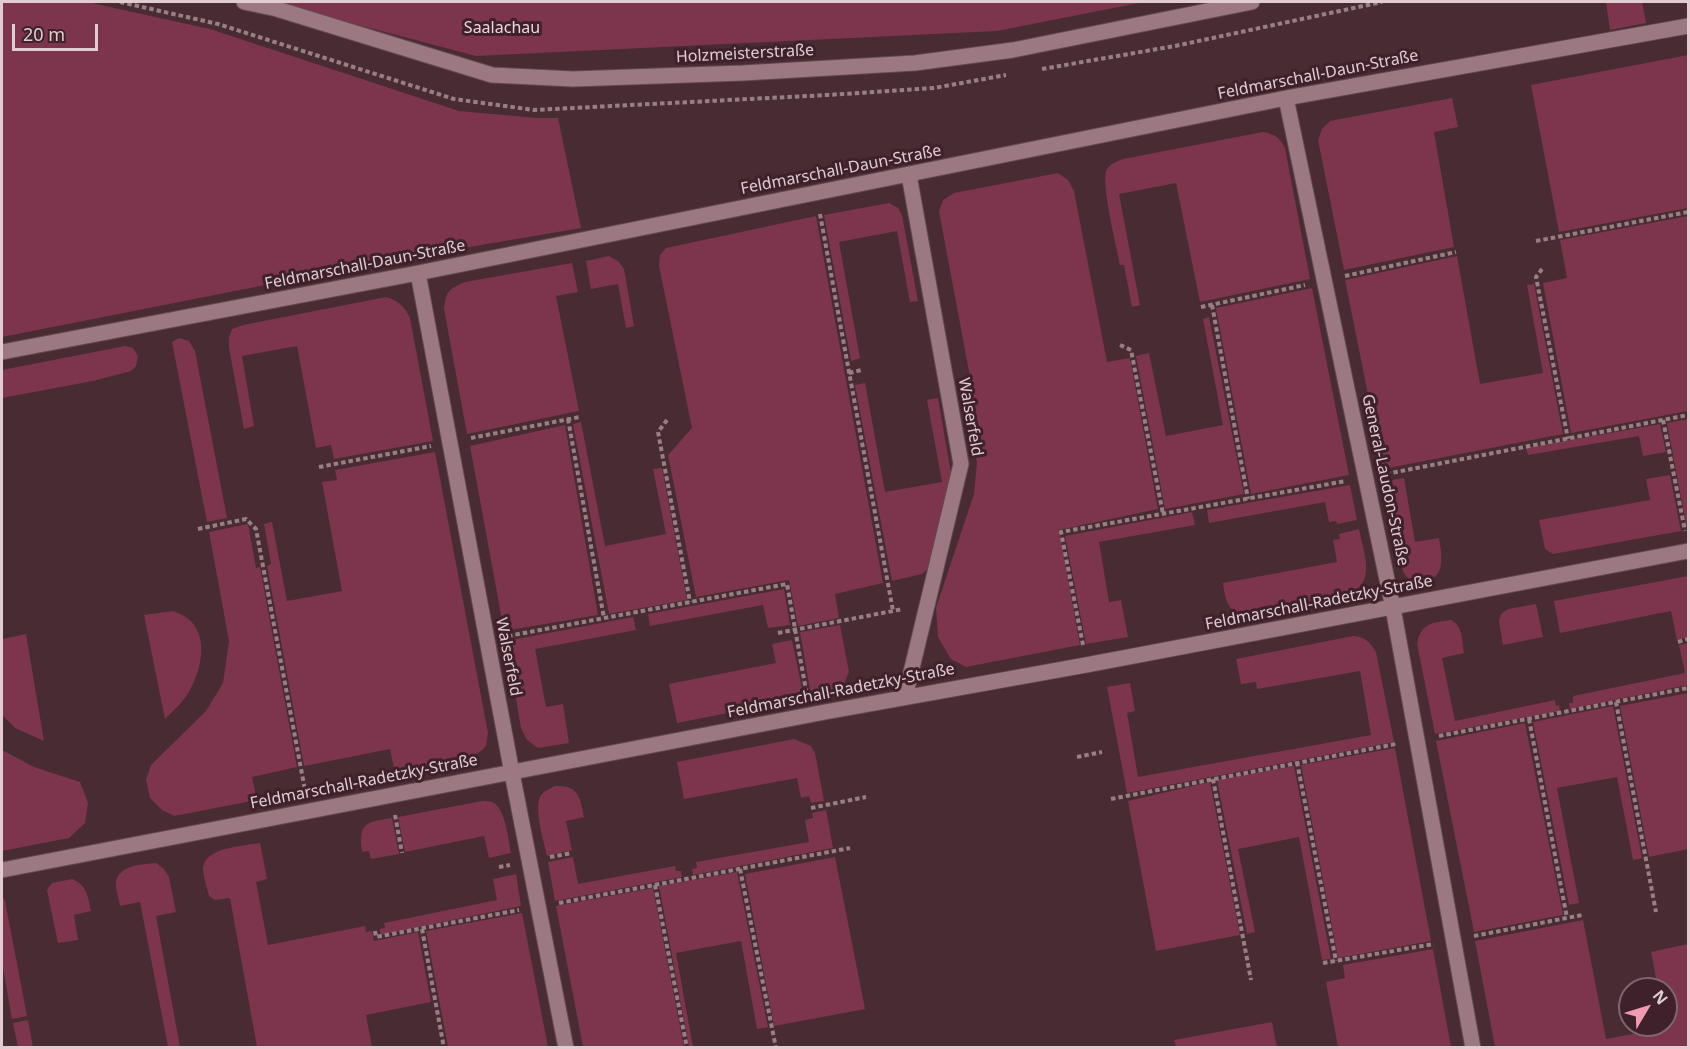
<!DOCTYPE html>
<meta charset="utf-8">
<style>
body{margin:0}
#map{position:relative;width:1690px;height:1049px;overflow:hidden;background:#492b34;font-family:"Noto Sans",sans-serif}
canvas{display:block}
.frame{position:absolute;inset:0;border:3px solid #e0ccd1;pointer-events:none}
.north{position:absolute;left:1618px;top:977px;width:60px;height:60px;box-sizing:border-box;background:#3e212a;border:2px solid #7f656d;border-radius:50%;rotate:52deg;font-size:16px;font-weight:700;line-height:24px;text-align:center;color:#e0ccd1}
.north::after{content:'';display:block;margin:auto;width:21px;height:27px;background:#f19ab3;clip-path:polygon(50% 0,100% 100%,50% 72%,0 100%)}
.scale{position:absolute;left:12px;top:24px;width:86px;height:27px;box-sizing:border-box;border:3px solid #e0ccd1;border-top:0;padding-left:8px;font-size:18px;line-height:21px;white-space:nowrap;color:#e0ccd1;-webkit-text-stroke:4px #3e212a;paint-order:stroke}
</style>
<div id="map">
<canvas width="1690" height="1049"></canvas>
<div class="frame"></div>
<div class="north">N</div>
<div class="scale">20 m</div>
</div>
<script>
const context = document.querySelector('canvas').getContext('2d');
context.lineJoin = 'round';
function paint(path, color) { context.fillStyle = color; context.fill(path, 'evenodd'); }
function stroke(path, color, width, dash) { context.strokeStyle = color; context.lineWidth = width; context.lineCap = dash ? 'butt' : 'round'; context.setLineDash(dash || []); context.stroke(path); }
function write(font, color, halo, rows, align = 'center') {
  context.font = font + ' "Noto Sans",sans-serif'; context.lineWidth = 6; context.setLineDash([]); context.textBaseline = 'middle'; context.strokeStyle = halo; context.fillStyle = color; for (const [text, x, y, turn = 0] of rows) {
    context.save(); context.translate(x, y); context.rotate((+turn || 0) * Math.PI / 180); context.textAlign = isNaN(turn) ? turn : align; if (halo) context.strokeText(text, 0, 0); context.fillText(text, 0, 0); context.restore();
  }
}
paint(new Path2D(`
 M2,2h85l123,27 249,82 78,7h21l23,110 -199,34 -380,75z
 M271,2h873l-147,29 -521,25z
 M1606,2h36l4,21 -36,7z
 M1688,55v153l-129,24 -28,-147z
 M1452,98l6,29 -24,5 20,115 -110,23 -26,-130 4,-11 8,-8z
 M1263,132c12,2 17,6 22,16l25,131 -110,23 -24,-119 -57,11 21,111 -8,2 -8,-42h-4c-3,-18 -20,-83 -13,-96 3,-5 10,-8 16,-10z
 M1058,173l10,7 6,11 33,171 23,-4 28,151 -99,21 21,115 -114,22 -15,-8 -13,-22 -2,-29 38,-114 3,-32 -13,-63 6,-22 -31,-166 4,-11 11,-7z
 M889,203l9,5 4,7 16,86 -8,1 -13,-71 -58,11 21,116 -9,3 -27,-146z
 M816,216l67,367 -48,11 4,24 -41,8 -9,-46 -93,17 -28,-142 24,-27 -33,-162 1,-11 6,-7z
 M1688,216v195l-117,22 -28,-150 24,-5 -7,-38z
 M609,256l10,6 5,7 10,57 -8,2 -8,-44 -27,5 -5,-28z
 M1457,256l23,128 63,-11 -16,-88 7,-1 29,150 -180,35 -38,-189z
 M572,263l6,29 -22,4 23,115 -112,23 -23,-125c2,-17 4,-20 21,-27z
 M1312,288l37,187 -98,19 -35,-186z
 M386,297c13,4 18,9 24,21l23,123 -99,18 -3,-14 -15,3 -19,-102 -55,10 12,70 -10,3 -15,-81v-10l3,-9 11,-4z
 M1209,317l35,177 -79,15 -29,-153 13,-3 17,83 57,-11 -20,-106z
 M179,338l10,3 6,10 32,167 -20,4 -35,-180z
 M125,346l8,2 5,8 -2,10 -5,5 -38,10 -91,17v-28z
 M865,383l20,109 57,-10 -15,-82 11,-2 13,75 -2,14 -22,83 -5,4 -30,7 -37,-196z
 M1688,419v110h-1l-20,-106z
 M581,422l24,124 61,-12 -13,-65 9,-1 25,132 -78,14 -36,-190z
 M1660,424l6,28 -23,4 -4,-20 -111,19 -2,-7z
 M565,425l33,190 -94,16 -34,-185z
 M435,452l53,281c-1,4 -1,11 -3,14 -8,14 -72,22 -90,26l-5,-24 -86,17 -37,-200 4,-2 -7,-40 8,-2 15,79 55,-10 -20,-109 15,-2 -2,-10z
 M1670,475l11,56 -128,23 -8,-5 -6,-29 111,-20 -4,-21z
 M1404,478l11,64 24,-4c5,28 5,46 -29,43l-7,-9 -17,-91z
 M1350,485l7,35 -20,4 -1,-3 -7,1 -4,-20 -116,21 -2,-13z
 M1192,512l3,13 -96,17 10,60 12,-2 7,37 -42,7 -21,-108z
 M248,524l8,44 4,-1 37,200 -45,10 5,23 -83,16 -12,-6 -12,-12 -4,-18 5,-15 55,-54 17,-28 6,-42 -20,-109z
 M1359,529c4,22 18,53 -9,64l-110,23c-13,-8 -15,-18 -17,-33l114,-21 -4,-22 7,-1 -1,-5z
 M1688,576v61l-11,3 -6,-29 -111,22 -6,-32z
 M784,589l6,36 -22,3 -5,-23 -113,21 -2,-12z
 M1536,604l7,33 -40,8 -4,-24 2,-7 7,-5z
 M173,611c4,2 10,4 13,6 25,18 15,56 1,78 -6,9 -15,17 -22,24l-21,-104z
 M633,617l3,13 -101,19 11,58 17,-3 6,39 -31,5 -11,-8 -6,-12 -15,-87z
 M1451,620c12,5 11,22 13,33l-22,5 13,63 100,-21 1,6 3,-1 1,6 -125,23 -18,-90c4,-22 16,-21 34,-24z
 M840,625l9,47 -6,14 -6,5 -26,5 -11,-64z
 M26,634l18,107 -29,-13 -13,-13v-76z
 M1353,636c12,1 17,6 23,16l18,90 -267,51 -20,-106 23,-4 5,28 -8,2 11,64 233,-42 -11,-64 -103,18 -1,-7 -15,2 -5,-25z
 M792,640l12,58 -127,25 -8,-39 107,-21 -4,-19z
 M1688,643v42l-118,24 -1,-6h4v-7l112,-23 -6,-28z
 M1688,693v156l-39,8 -29,-151z
 M1613,706l29,152 -9,2 -16,-83 -60,11 22,115 -10,2 -36,-183z
 M1525,723l38,192 -89,17 -38,-191z
 M794,739l17,7 4,7 9,48 -13,2 -2,-7 -8,2 -4,-20 -113,21 -7,-37z
 M1395,748l36,193 -93,17 -37,-193z
 M2,750l32,17 46,15 8,21 -3,20 -16,15 -67,13z
 M1294,766l37,193 -9,1 -23,-123 -61,12 17,83 -8,2 -30,-154z
 M1210,782l30,153 -84,16 -28,-150z
 M555,786c24,-1 25,11 29,31l-18,4 6,29 -25,6c-3,-14 -13,-46 -7,-59 3,-6 9,-8 15,-11z
 M482,801c3,0 7,0 10,1 14,6 16,38 19,51l-22,5 -5,-22 -79,16 -7,-35z
 M826,810l7,38 -140,27 -1,-6 5,-1 -1,-6 113,-20 -4,-22 8,-2 -1,-5z
 M392,818l7,36 -28,5 -2,-8 -7,1c-4,-29 4,-30 30,-34z
 M260,843l7,36 -11,3 12,63 97,-19 1,6 6,-1 2,10 44,-9 13,70 -65,13 6,32h-115l-27,-149 -15,2 -6,-4c-2,-9 -6,-19 -6,-28 2,-21 41,-22 57,-25z
 M573,857l5,27 97,-18 1,5h5l1,6 -127,24 -7,-39z
 M835,857l30,152 -91,17 -29,-152z
 M156,863l8,6 5,8 7,35 -20,4 24,131h-12l-28,-145 -20,4c-1,-7 -5,-17 -4,-24 3,-17 27,-18 40,-19z
 M737,872l31,155 -11,2 -16,-88 -65,12 17,94h-4l-30,-161z
 M516,874l5,32 -141,29v-6l5,-1 -1,-5 113,-23 -4,-21z
 M72,879c15,6 16,18 19,32l-17,4 4,25 -20,3 -11,-53 5,-7z
 M653,888l31,159h-101l-27,-141z
 M2,895l3,6 22,115 -15,3 -10,-57z
 M522,913l26,134h-100l-22,-116z
 M1583,920l23,119 60,-11v-39h-8l-7,-37 37,-8v103h-193l-20,-106z
 M1433,949l18,98h-113l-12,-65 19,-4 -2,-13z
 M28,1020l5,27h-15l-5,-24z
 M1272,1022l5,25h-101l-2,-7z`), '#7c354d');
const lane = new Path2D(`
 M1286,98l107,510 80,440
 M418,273l94,500 54,275
 M2,352l416,-79 868,-175 402,-72
 M905,697l56,-233 -52,-289
 M2,870l823,-158 261,-47 602,-114`);
const secondary = new Path2D(`
 M244,2l33,7 215,66 81,4 170,-6 172,-10 98,-13 239,-48`);
stroke(lane, '#634a52', 17);
stroke(secondary, '#634a52', 17);
stroke(new Path2D(`
 M120,2l98,22 236,75 80,11 293,-15 107,-7 72,-13
 M1042,69l133,-23 207,-44
 M820,214l73,397
 M1536,241l152,-29
 M1542,269l-6,8 32,162
 M1345,276l111,-24
 M1212,305l36,194
 M1201,307l104,-22
 M1120,345l11,5 32,164
 M849,373l13,-3
 M568,419l36,199
 M667,420l-9,12 32,170
 M1663,420l22,111
 M471,438l109,-21
 M319,467l112,-21
 M1386,474l302,-59
 M198,529l48,-10 10,10 49,261
 M778,633l125,-24
 M508,636l279,-52 20,112
 M1678,642l10,-3
 M1083,645l-22,-113 285,-51
 M1616,702l40,210
 M1529,719l38,199
 M1439,736l249,-48
 M1077,757l25,-5
 M1297,762l39,199
 M1213,779l38,201
 M1111,799l285,-55
 M811,808l55,-11
 M395,815l7,38
 M550,857l22,-4
 M499,867l11,-2
 M740,869l36,179
 M655,885l32,163
 M559,903l291,-55
 M422,929l22,119
 M375,931l1,6 143,-27
 M1474,936l108,-21
 M1323,963l111,-19`), '#977f86', 4, [4.5, 3]);
stroke(lane, '#9b7882', 15);
stroke(secondary, '#9b7882', 15);
write('16px', '#f1d5dc', '#3e212a', [
 ["Saalachau",502,28]
]);
write('16px', '#e0ccd1', '#3e212a', [
 ["Holzmeisterstraße",745,54,-3],
 ["Feldmarschall-Daun-Straße",1318,75,-11],
 ["Feldmarschall-Daun-Straße",841,170,-11],
 ["Feldmarschall-Daun-Straße",365,265,-11],
 ["Walserfeld",970,417,80],
 ["General-Laudon-Straße",1385,480,78],
 ["Feldmarschall-Radetzky-Straße",1319,603,-11],
 ["Walserfeld",508,657,79],
 ["Feldmarschall-Radetzky-Straße",841,691,-11],
 ["Feldmarschall-Radetzky-Straße",364,782,-11]
]);
</script>
